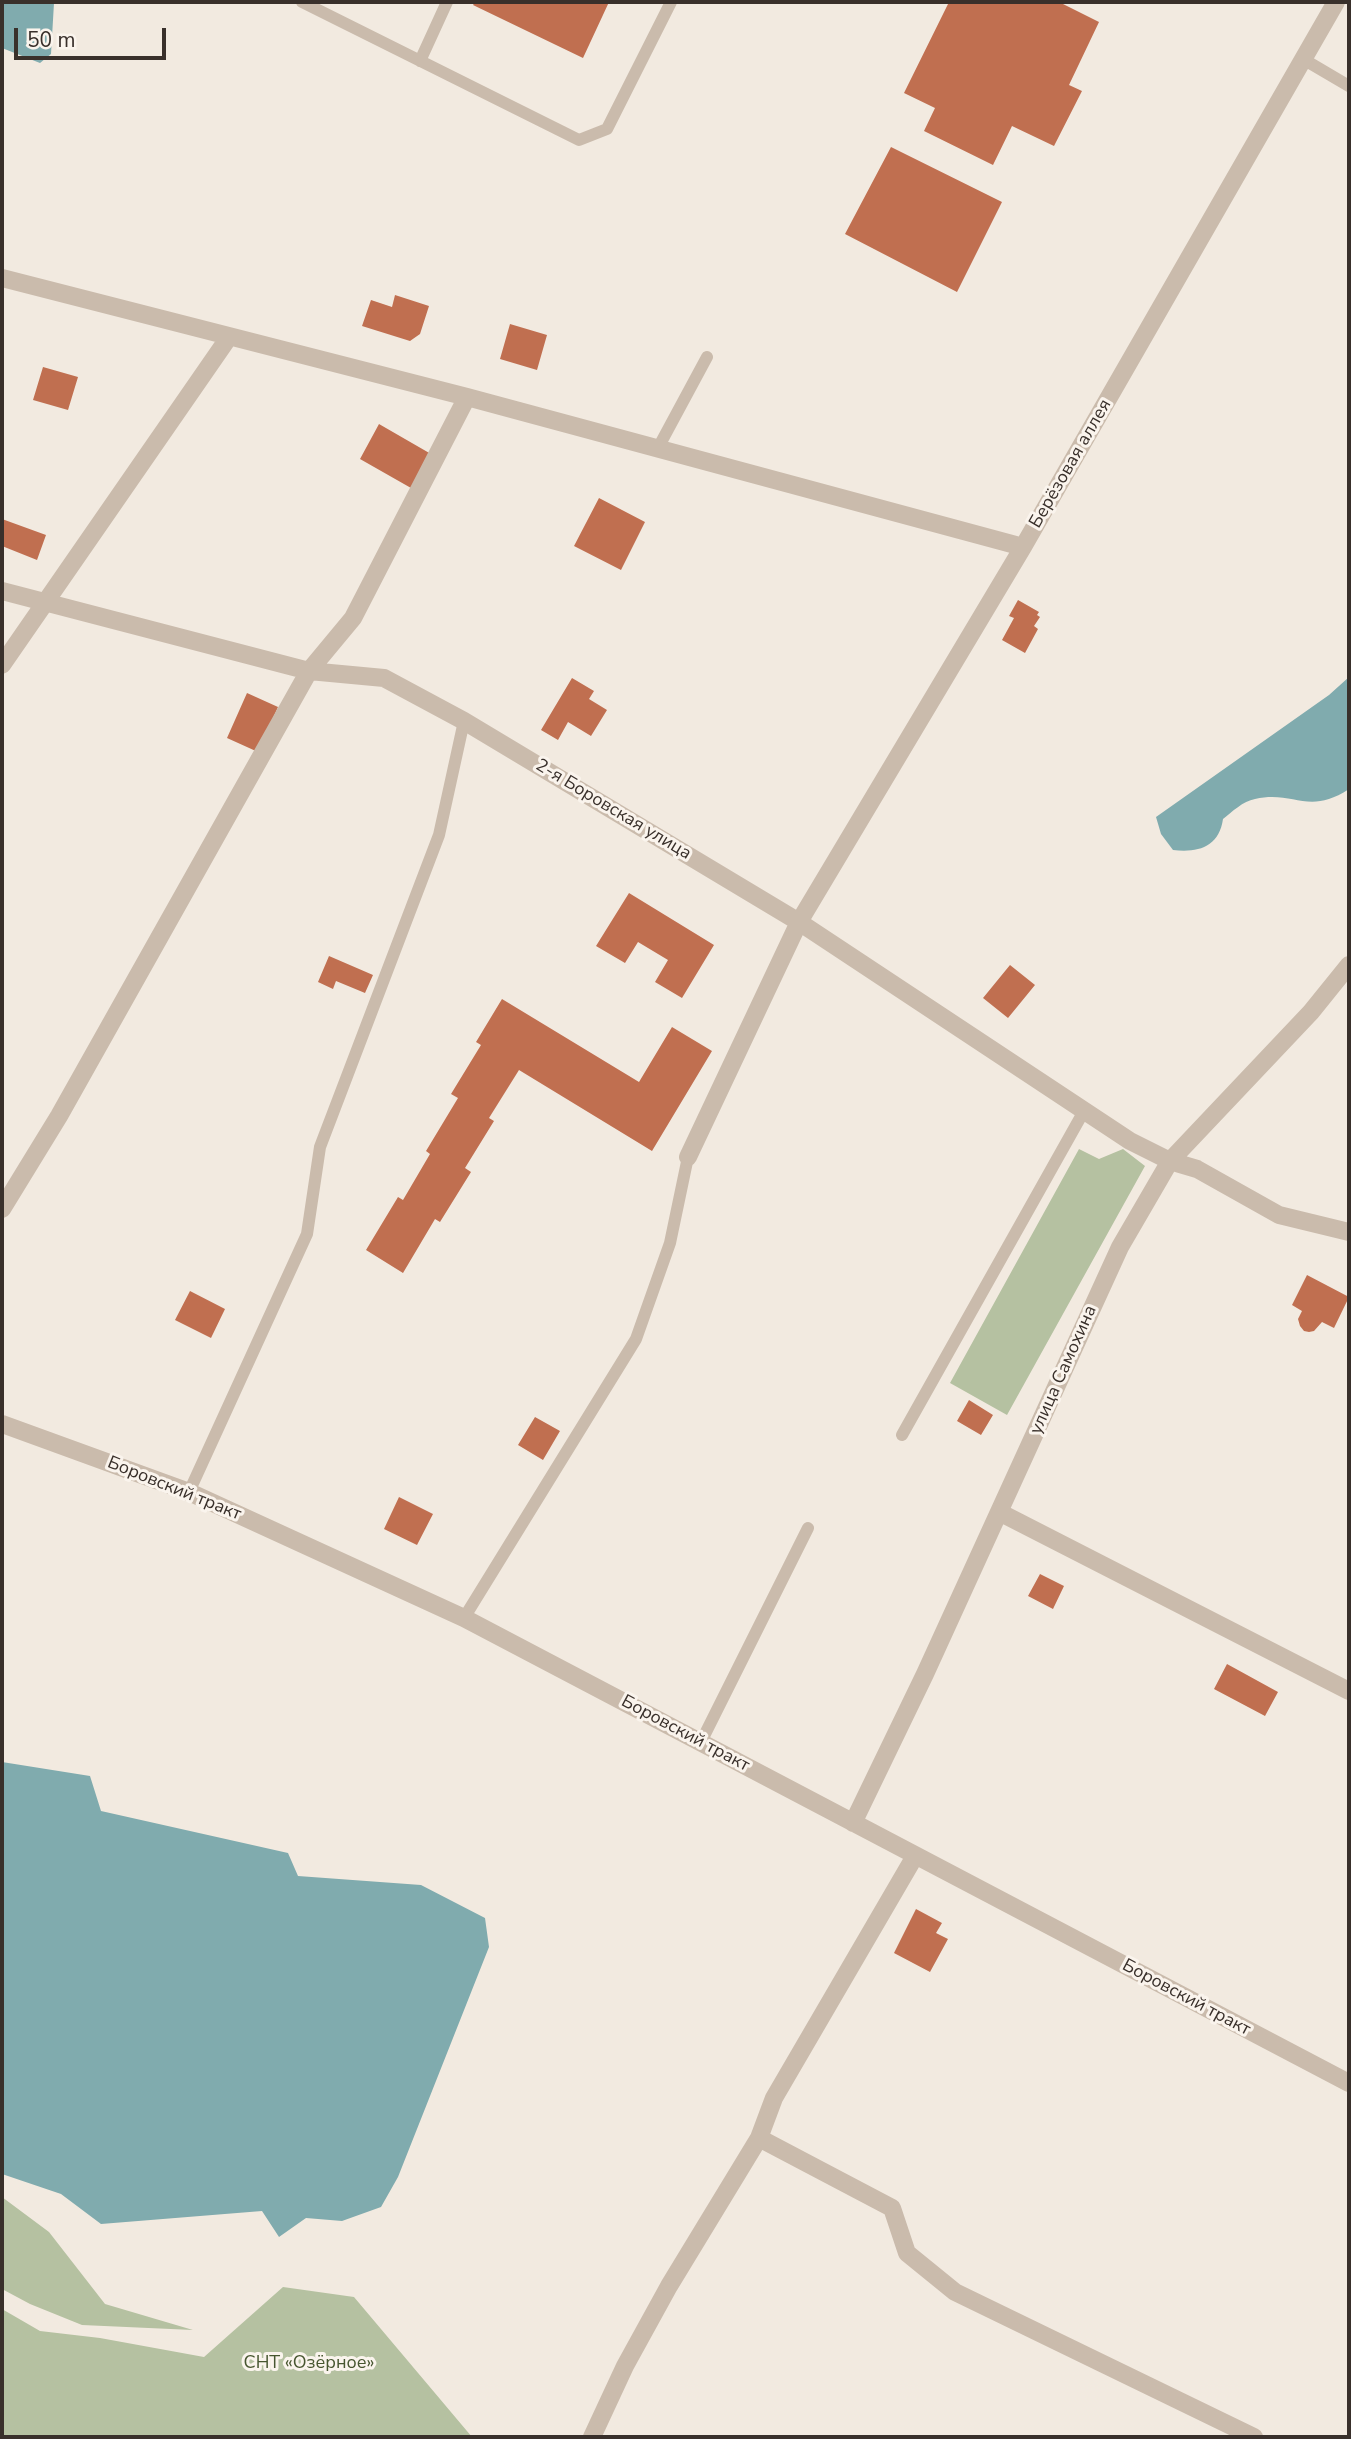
<!DOCTYPE html>
<meta charset="utf-8">
<style>
body{margin:0}
#map{position:relative;width:1351px;height:2439px;overflow:hidden;background:#f2eae0;font-family:"Nunito Sans",sans-serif}
canvas{display:block}
.frame{position:absolute;inset:0;border:4px solid #39302b;pointer-events:none}
.scale{position:absolute;left:14px;top:28px;width:152px;height:32px;box-sizing:border-box;border:4px solid #39302b;border-top:0;padding-left:9px;font-size:21px;line-height:24px;white-space:nowrap;color:#39302b;-webkit-text-stroke:5px #faf4ed;paint-order:stroke}
</style>
<div id="map">
<canvas width="1351" height="2439"></canvas>
<div class="frame"></div>
<div class="scale">50 m</div>
</div>
<script>
const context = document.querySelector('canvas').getContext('2d');
context.lineJoin = 'round';
function paint(path, color) { context.fillStyle = color; context.fill(path, 'evenodd'); }
function stroke(path, color, width, dash) { context.strokeStyle = color; context.lineWidth = width; context.lineCap = dash ? 'butt' : 'round'; context.setLineDash(dash || []); context.stroke(path); }
function write(font, color, halo, rows, align = 'center') {
  context.font = font + ' "Nunito Sans",sans-serif'; context.lineWidth = 6; context.setLineDash([]); context.textBaseline = 'middle'; context.strokeStyle = halo; context.fillStyle = color; for (const [text, x, y, turn = 0] of rows) {
    context.save(); context.translate(x, y); context.rotate((+turn || 0) * Math.PI / 180); context.textAlign = isNaN(turn) ? turn : align; if (halo) context.strokeText(text, 0, 0); context.fillText(text, 0, 0); context.restore();
  }
}
paint(new Path2D(`
 M1079,1149l20,10 24,-10 22,17 -138,249 -57,-32z
 M2,2197l47,35 56,72 88,26 -111,-5 -52,-21 -28,-15z
 M283,2287l71,10 118,140h-470v-128l38,22 60,7 104,19z`), '#b5c1a1');
paint(new Path2D(`
 M2,2l52,1 -3,51 -11,9 -38,-15z
 M1349,677v112c-41,27 -55,1 -94,10 -12,2 -23,13 -32,20 -4,28 -25,34 -50,31l-12,-16 -5,-17 173,-122z
 M2,1762l88,14 11,35 187,42 10,23 123,9 64,33 4,29 -91,230 -17,30 -39,14 -36,-3 -27,19 -17,-26 -161,13 -40,-30 -59,-20z`), '#80abae');
paint(new Path2D(`
 M475,2h134l-26,56 -110,-53z
 M949,2h110l40,20 -30,63 13,6 -28,55 -42,-20 -19,39 -69,-34 11,-23 -31,-15z
 M891,147l111,55 -45,90 -112,-58z
 M395,295l34,11 -9,28 -10,7 -48,-15 9,-26 21,7z
 M510,324l37,11 -10,35 -37,-11z
 M43,367l35,10 -10,33 -35,-10z
 M379,424l52,30 -20,34 -51,-29z
 M599,498l46,24 -24,48 -47,-24z
 M2,519l44,16 -9,25 -35,-14z
 M1018,600l21,12 -2,3 3,2 -6,9 4,3 -13,24 -23,-13 12,-22 -5,-2z
 M572,678l22,13 -5,8 18,11 -16,26 -23,-14 -10,18 -17,-10z
 M247,693l31,14 -20,45 -31,-14z
 M629,893l85,52 -32,53 -27,-16 13,-22 -30,-18 -13,21 -29,-17z
 M329,956l44,19 -8,18 -29,-12 -3,8 -15,-7z
 M1010,965l25,20 -27,33 -25,-20z
 M502,999l137,83 33,-55 40,24 -60,100 -133,-81 -30,48 5,3 -29,47 6,4 -31,50 -5,-3 -32,54 -37,-23 32,-53 5,3 27,-46 -4,-3 32,-53 -7,-4 30,-49 -5,-3z
 M1307,1275l42,22 -15,31 -12,-6 -8,9 -5,1 -5,-1 -4,-5 -2,-7 4,-8 -10,-6z
 M190,1291l35,18 -14,29 -36,-18z
 M969,1400l24,15 -12,20 -24,-14z
 M535,1417l25,14 -17,29 -25,-15z
 M399,1497l34,17 -16,31 -33,-16z
 M1040,1574l24,12 -11,23 -25,-13z
 M1227,1664l51,28 -13,24 -51,-27z
 M916,1909l26,14 -6,10 12,6 -18,33 -36,-19z`), '#c06f50');
stroke(new Path2D(`
 M302,2l277,138 28,-11 64,-127
 M1303,59l46,27
 M420,61l27,-59
 M658,448l49,-91
 M902,1435l182,-324
 M189,1492l118,-258 13,-87 119,-312 25,-114
 M464,1618l172,-279 34,-96 18,-86
 M701,1742l107,-214`), '#cabbac', 12);
stroke(new Path2D(`
 M2,278l465,119 556,150
 M2,591l307,80 75,7 80,43 335,201 331,219 40,20 27,8 82,46 70,17
 M2,665l227,-328
 M688,1157l111,-235 224,-375 313,-545
 M2,1209l57,-93 250,-445 44,-53 114,-221
 M2,1424l187,68 275,126 885,465
 M999,1512l350,179
 M853,1823l72,-149 195,-427 50,-86 141,-149 38,-47
 M759,2138l133,70 15,45 48,39 299,145
 M592,2437l33,-71 44,-80 90,-148 15,-40 141,-242`), '#cabbac', 18);
write('18px', '#39302b', '#faf4ed', [
 ["Берёзовая аллея",1071,464,-60],
 ["2-я Боровская улица",613,810,31],
 ["улица Самохина",1064,1370,-66],
 ["Боровский тракт",174,1489,22],
 ["Боровский тракт",685,1734,28],
 ["Боровский тракт",1186,1998,28]
]);
write('18px', '#475630', '#faf4ed', [
 ["СНТ «Озёрное»",309,2364]
]);
</script>
